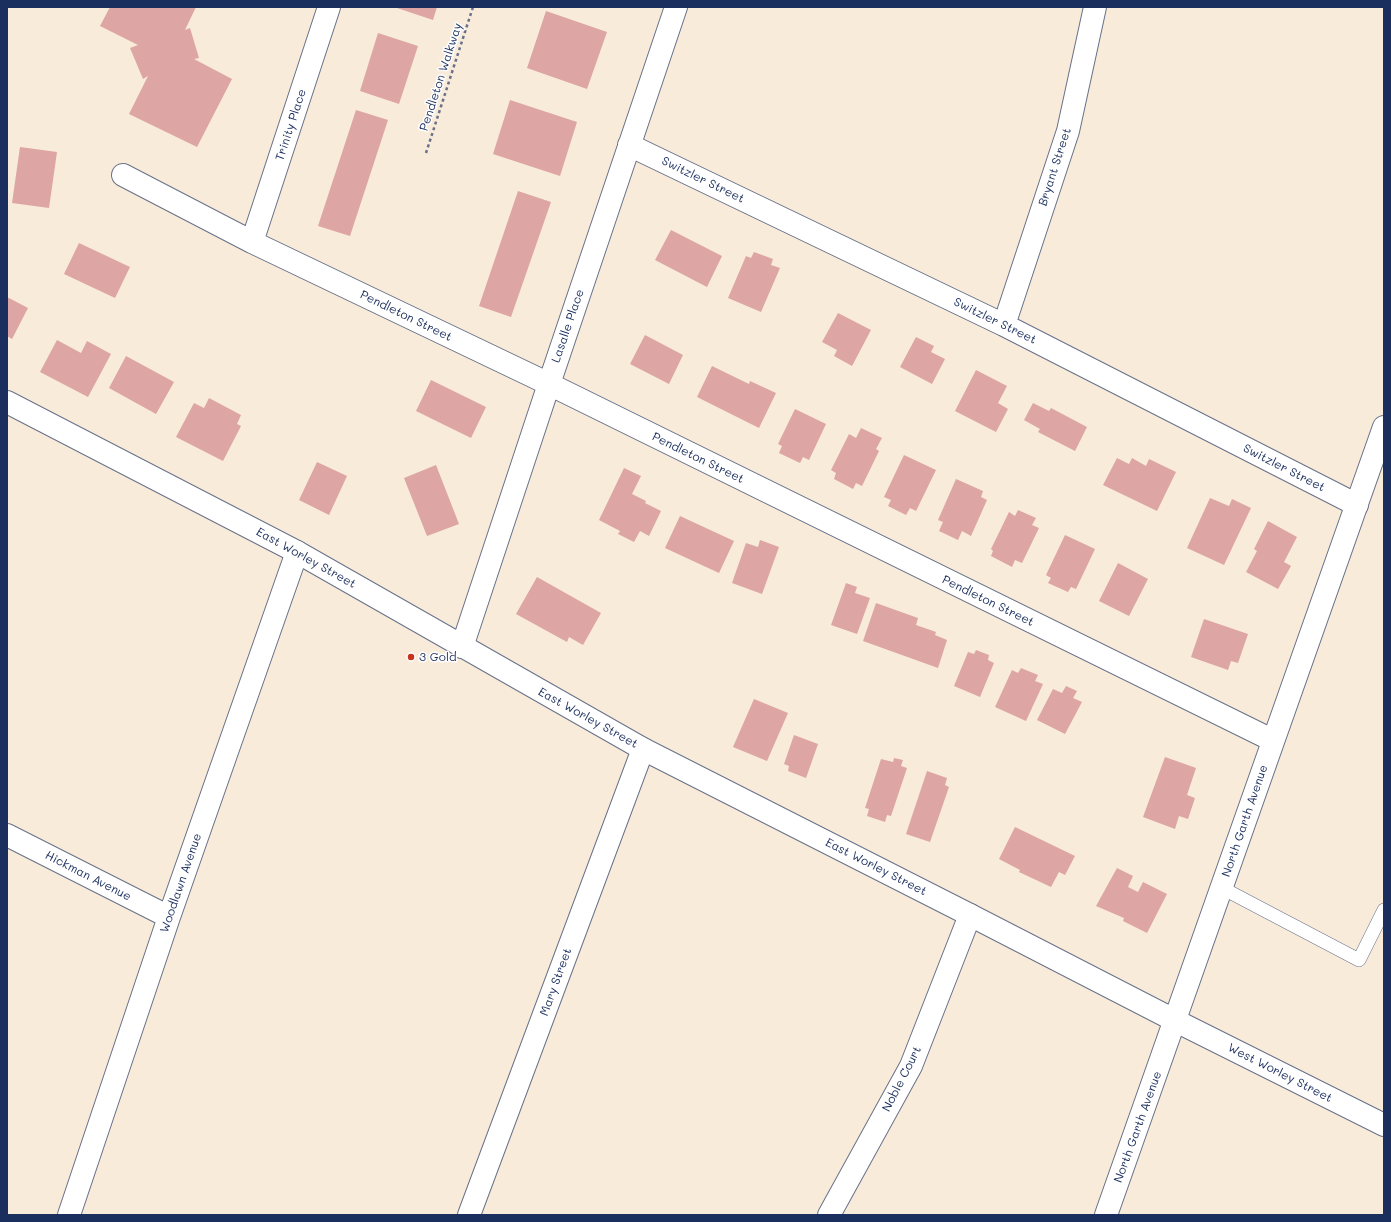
<!DOCTYPE html>
<style>
body{margin:0}
#map{position:relative;width:1391px;height:1222px;overflow:hidden;background:#f8ebd9;font-family:Mali,sans-serif}
canvas{display:block}
.frame{position:absolute;inset:0;border:8px solid #1b2f5e;pointer-events:none}
</style>
<div id="map">
<canvas width="1391" height="1222"></canvas>
<div class="frame"></div>
</div>
<script>
const context = document.querySelector('canvas').getContext('2d');
context.lineJoin = 'round';
function paint(path, color) { context.fillStyle = color; context.fill(path, 'evenodd'); }
function stroke(path, color, width, dash) { context.strokeStyle = color; context.lineWidth = width; context.lineCap = dash ? 'butt' : 'round'; context.setLineDash(dash || []); context.stroke(path); }
function write(font, color, halo, rows, align = 'center') {
  context.font = font + ' Mali,sans-serif'; context.lineWidth = 3; context.setLineDash([]); context.textBaseline = 'middle'; context.strokeStyle = halo; context.fillStyle = color; for (const [text, x, y, turn = 0] of rows) {
    context.save(); context.translate(x, y); context.rotate((+turn || 0) * Math.PI / 180); context.textAlign = isNaN(turn) ? turn : align; if (halo) context.strokeText(text, 0, 0); context.fillText(text, 0, 0); context.restore();
  }
}
paint(new Path2D(`
 M110,7h86l-11,23 5,-2 9,30 -5,1 38,20 -35,68 -68,-33 19,-38 -5,3 -13,-31 8,-3 -38,-19z
 M394,7h43l-4,13z
 M546,11l61,21 -20,57 -60,-21z
 M378,33l40,13 -19,58 -39,-13z
 M510,100l67,22 -17,54 -67,-22z
 M356,110l32,10 -38,116 -32,-10z
 M20,147l37,5 -8,56 -37,-5z
 M518,191l33,11 -40,115 -32,-11z
 M671,230l51,26 -15,31 -52,-27z
 M79,243l51,24 -15,31 -51,-24z
 M754,252l19,7 -2,6 9,3 -19,44 -33,-14 18,-42 5,2z
 M7,297l21,11 -16,31 -5,-3z
 M838,313l33,17 -19,36 -18,-10 3,-6 -15,-8z
 M645,335l38,20 -14,29 -39,-20z
 M916,337l18,9 -3,6 14,7 -13,25 -32,-17z
 M57,340l24,13 6,-12 24,13 -23,43 -48,-25z
 M126,356l48,26 -18,32 -47,-26z
 M712,366l37,18 1,-3 26,12 -17,35 -62,-31z
 M976,370l31,16 -9,17 10,6 -12,23 -41,-21z
 M431,380l55,27 -15,31 -55,-27z
 M209,398l32,17 -4,9 4,2 -18,35 -47,-24 18,-34 10,5z
 M1033,403l16,8 2,-3 36,19 -12,24 -37,-19 2,-3 -16,-9z
 M795,409l31,15 -17,36 -6,-3 -3,6 -21,-10 3,-7 -4,-2z
 M861,428l21,10 -6,11 3,2 -17,35 -6,-3 -3,6 -19,-10 2,-6 -5,-3 18,-36 7,4z
 M904,455l32,15 -20,41 -6,-3 -4,7 -18,-9 3,-6 -7,-3z
 M1117,458l12,6 3,-6 14,8 3,-7 27,13 -19,39 -54,-26z
 M317,462l30,14 -18,39 -30,-15z
 M436,465l23,59 -32,12 -23,-58z
 M624,468l17,8 -9,18 14,7 -1,2 16,8 -12,25 -9,-5 -6,11 -16,-8 2,-3 -21,-11z
 M956,479l27,12 -2,6 6,3 -16,36 -9,-5 -4,9 -19,-9 4,-9 -5,-2z
 M1210,498l19,8 3,-7 19,9 -27,57 -37,-17z
 M1018,510l18,8 -4,7 7,3 -17,35 -7,-3 -3,7 -21,-11 2,-5 -2,-2 18,-37 6,4z
 M680,516l54,25 -15,32 -54,-25z
 M1268,521l29,16 -13,25 7,4 -13,23 -32,-17 11,-21 -3,-2z
 M1065,535l30,14 -19,40 -5,-2 -3,5 -20,-9 3,-5 -5,-3z
 M760,540l19,7 -17,47 -30,-11 14,-40 12,4z
 M1118,563l30,16 -19,37 -30,-15z
 M537,577l64,36 -18,32 -14,-8 -2,5 -51,-28z
 M846,583l11,4 -2,6 15,5 -13,36 -26,-9z
 M876,603l42,15 -2,7 20,7 -1,3 12,5 -9,28 -75,-27z
 M1204,619l44,15 -10,29 -7,-2 -3,9 -37,-13z
 M976,650l13,5 -1,5 6,3 -14,34 -26,-11 14,-34 6,2z
 M1021,668l17,7 -3,6 8,3 -17,37 -31,-14 17,-37 6,3z
 M1066,686l11,5 -4,7 9,4 -17,32 -28,-14 16,-31 9,4z
 M754,699l34,14 -21,48 -34,-14z
 M794,735l24,9 -12,34 -18,-7 1,-5 -5,-2z
 M1165,757l31,11 -9,27 8,3 -7,21 -9,-3 -4,13 -32,-12z
 M894,758l9,2 -2,6 6,2 -16,48 -4,-1 -2,7 -18,-6 2,-7 -4,-1 16,-49 12,3z
 M927,771l20,7 -2,7 4,2 -19,55 -24,-8z
 M1015,827l60,29 -10,19 -6,-3 -8,15 -32,-15 1,-2 -21,-11z
 M1117,868l16,8 -5,11 10,5 5,-10 24,12 -20,39 -24,-12 1,-3 -28,-12z`), '#dda5a3');
const service = new Path2D(`
 M1222,888l137,72 25,-50`);
const minor = new Path2D(`
 M629,145l375,180 353,180
 M123,175l129,67 297,142 723,356
 M252,242l77,-235
 M1004,325l64,-194 27,-124
 M462,647l87,-263 127,-377
 M7,835l162,82
 M69,1215l100,-298 128,-365
 M469,1215l174,-466
 M829,1215l82,-149 59,-151`);
const tertiary = new Path2D(`
 M7,402l290,150 346,197 327,166 206,106 208,104
 M1106,1215l278,-788`);
stroke(service, '#687189', 14);
stroke(minor, '#687189', 24);
stroke(tertiary, '#687189', 24);
stroke(new Path2D(`
 M426,153l47,-146`), '#687189', 2.5, [3, 3]);
stroke(service, '#fff', 13);
stroke(minor, '#fff', 22);
stroke(tertiary, '#fff', 22);
for (const [x, y, r, color] of [
 [411,657,4,"#c8321e"]
]) { const dot = new Path2D(); dot.arc(x, y, r, 0, 2 * Math.PI); context.fillStyle = color; context.fill(dot); stroke(dot, '#fff', 1.5); }
write('12px', '#1b2f5e', '#fff', [
 ["Pendleton Walkway",441,77,-72],
 ["Trinity Place",291,125,-72],
 ["Bryant Street",1055,167,-72],
 ["Switzler Street",703,180,26],
 ["Pendleton Street",406,316,26],
 ["Switzler Street",995,321,26],
 ["Lasalle Place",568,326,-71],
 ["Pendleton Street",698,458,26],
 ["Switzler Street",1284,468,27],
 ["East Worley Street",306,558,29],
 ["Pendleton Street",988,601,26],
 ["East Worley Street",588,718,29],
 ["North Garth Avenue",1245,821,-71],
 ["East Worley Street",876,867,27],
 ["Hickman Avenue",88,876,27],
 ["Woodlawn Avenue",181,883,-71],
 ["Mary Street",556,982,-70],
 ["West Worley Street",1280,1073,27],
 ["Noble Court",902,1079,-63],
 ["North Garth Avenue",1138,1127,-70]
]);
write('12px', '#1b2f5e', '#fff', [
 ["3 Gold",419,657]
], 'left');
</script>
